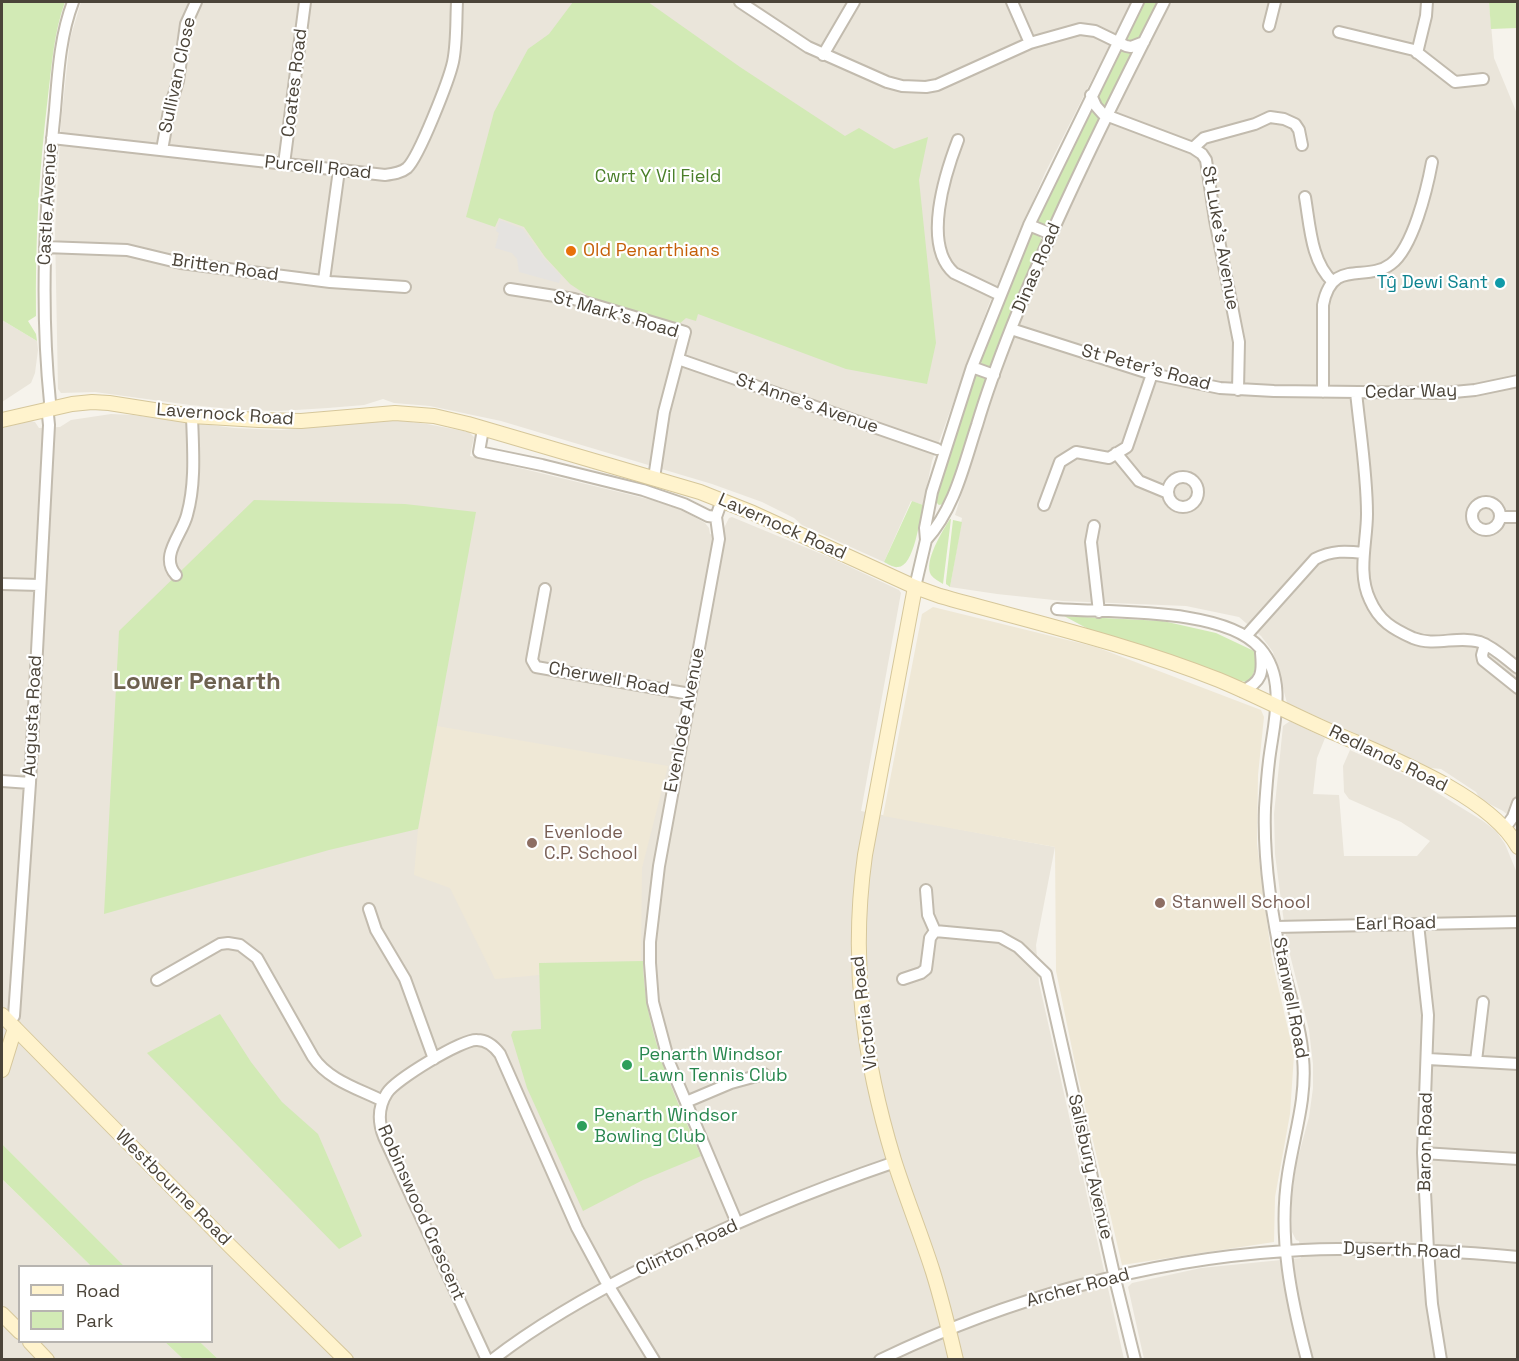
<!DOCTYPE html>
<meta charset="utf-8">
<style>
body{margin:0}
#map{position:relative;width:1519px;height:1361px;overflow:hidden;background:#f6f3ec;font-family:"Space Grotesk",sans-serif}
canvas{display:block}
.frame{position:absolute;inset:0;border:3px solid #4b4439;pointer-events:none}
.legend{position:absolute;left:18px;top:1265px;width:195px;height:78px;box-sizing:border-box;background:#fff;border:2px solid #b7b4b0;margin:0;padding:8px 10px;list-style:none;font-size:18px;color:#4b4439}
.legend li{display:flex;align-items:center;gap:12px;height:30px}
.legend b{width:30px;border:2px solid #b7b4b0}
</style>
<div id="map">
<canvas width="1519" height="1361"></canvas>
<div class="frame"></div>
<ul class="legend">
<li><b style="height:8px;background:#fff3cd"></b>Road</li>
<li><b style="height:16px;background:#d2eab5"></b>Park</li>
</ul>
</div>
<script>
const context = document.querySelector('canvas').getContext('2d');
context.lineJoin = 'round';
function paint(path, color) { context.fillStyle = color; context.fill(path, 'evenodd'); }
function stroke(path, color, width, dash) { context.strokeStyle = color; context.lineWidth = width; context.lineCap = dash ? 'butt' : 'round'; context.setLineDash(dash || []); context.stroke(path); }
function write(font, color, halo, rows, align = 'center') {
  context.font = font + ' "Space Grotesk",sans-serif'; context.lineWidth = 4.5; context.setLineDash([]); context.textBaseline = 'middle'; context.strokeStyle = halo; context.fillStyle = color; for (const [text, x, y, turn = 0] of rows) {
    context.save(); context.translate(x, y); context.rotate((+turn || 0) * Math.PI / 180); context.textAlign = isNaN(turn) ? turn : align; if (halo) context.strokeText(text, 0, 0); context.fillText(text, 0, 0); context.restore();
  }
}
paint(new Path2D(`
 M81,2h1050l-86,171 -56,131 -57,157 -9,44 -12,-4 -27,61 -82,-37 -8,-7 -32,-16 -50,-18 -211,-63 -71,-15 -36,-3 -11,-4 -19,6 -36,3 -49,3 -37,-1 -52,-5 -95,-13 -34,1 -3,-4 -3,-159 6,-108 9,-83z
 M1172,2h317l5,56 24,58 -1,707 -14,-12 -23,-12 -4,-7 -35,-23 -10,-1 -144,-65 -14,-51 -12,-16 -22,-19 -53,-11 -123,-5 -66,-7 -47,-7 12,-69 -7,-3 34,-111 20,-54 60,-146 36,-73 54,-107z
 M2,320l35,21 1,9 -3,23 -4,10 -29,19z
 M111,414l22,1 101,13 47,2 114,-10 32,4 42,8 5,5 -4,19 182,44 30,10 23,13 4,5 1,6 15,4 -1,-10 5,-10 3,-1 99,41 68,32 2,3 -40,218 194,36 -19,98 3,38 85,376h-906l-18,-17h12v-76h-88l-122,-122v-716l28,-7 5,1 4,6 21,-1 11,-7z
 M1290,721l35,17 -8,20 -4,36 26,1 5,61h73l13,-15 -29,-19 -52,-23 -5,-7 -1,-26 7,-16 68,31 65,40 13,10 9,13 12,29v486h-373l-16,-72 4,-4 69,-15 100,-10 -2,-17 -3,-1 -4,-8v-37l4,-30 13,-48 4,-29v-24l-4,-34 -22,-87 -5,-35 -7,-54 -1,-40 9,-88z
 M2,1179l89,87h-71v76h145l18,17h-181z`), '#eae5da');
paint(new Path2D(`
 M933,607l163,40 165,63 3,7 -6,58 -1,69 15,116 22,95 -4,59 -15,83 -1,45 -152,23 -46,-197 -20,-97 -1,-124 -172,-31 39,-202z
 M437,726l231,40 -26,102 -1,93 -102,2 1,12 -45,4 -45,-91 -36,-13 4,-46z`), '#efe8d6');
paint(new Path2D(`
 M2,2h63c-11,30 -13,62 -17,94 -9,74 -13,146 -12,220l-8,5 8,13 1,7 -35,-21z
 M573,2h75l92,65 105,69 14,-8 35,21 34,-12 -9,43 17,163 -9,41 -81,-15 -148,-55 -2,7 -10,-3 -8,7 -81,-23 -27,-18 -25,-27 -21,-30 -25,-9 -4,9 -29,-10 28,-105 34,-63 21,-15z
 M1142,2h17l-20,37 -16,4z
 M1489,2h28v26l-26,1z
 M1118,49l17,1 -29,60 -6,-2 -3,-16z
 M1091,105l10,12 -49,105 -6,4 -7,-2 -2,-7z
 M1034,233l4,1 5,7 -51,125h-8l-4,-5v-6l50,-120z
 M976,376h7l3,5 -38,122 -9,2 -5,-5 39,-122z
 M254,500l151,4 71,8 -58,317 -89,21 -225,64 15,-283z
 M912,501l11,4c-3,13 -9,62 -25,62 -4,1 -10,-3 -14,-5z
 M950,519h1l-8,65c-4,-3 -9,-5 -12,-9 -8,-13 12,-45 19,-56z
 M953,520l9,2 -12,65 -4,-3v-3z
 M1064,616l99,5 53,12 38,18c2,13 3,22 -7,31l-14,-2 -141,-49z
 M643,961c1,70 30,131 58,195l-58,24 -60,31 -56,-123 -16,-53 2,-4 28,-2 -2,-66z
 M220,1014l31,48 31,40 36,32 44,102 -23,13 -192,-196z
 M2,1144l122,122h-33l-89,-87z
 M165,1342h35l18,17h-35z`), '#d2eab5');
paint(new Path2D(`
 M500,220l23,9 20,28 18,19 -2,7 -40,-11 -2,-13 -5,-6 -17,-5 4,-15 -3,-2z`), '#e5e3e0');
const street = new Path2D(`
 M740,2l68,45 79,35 15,4 24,1 11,-2 93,-42 50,-14 15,2 31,15 5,1 13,-5
 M1012,2l18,41
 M1269,26l6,-24
 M1339,32l75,18 41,32 28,-3
 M1417,53l9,-37 1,-14
 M823,55l31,-53
 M1091,95l5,11 7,8 90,34 9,6 4,6 9,60 24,122 -1,48
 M52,138l333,37c8,-1 16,-2 22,-7 12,-11 42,-88 46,-106 4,-19 3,-41 4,-60
 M958,140c-13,34 -36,105 -4,133l46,22
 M1193,148l11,-10 51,-14 15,-7 14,2 11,5 4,6 3,15
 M162,150l7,-39 9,-30 8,-57 10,-22
 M284,164l21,-162
 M1305,197c5,29 6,65 28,85
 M1029,225l22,9
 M45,247l82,3 54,13 149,19 75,5
 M324,280l15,-110
 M510,289l64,10 111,33 -21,80 -10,66
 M1011,329l141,45 68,14 54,3 169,2 32,-3 43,-9
 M678,359l259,90
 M972,367l22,8
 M1323,392v-87c9,-48 43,-22 68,-41 22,-16 36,-75 41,-102
 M1356,392c4,40 11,82 11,122 0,28 -10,59 3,86 9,21 23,29 43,38 22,9 45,-3 67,4 14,5 26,17 38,26
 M483,429l-4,23 63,13 101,25 41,14 24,12 8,1
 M1116,453l23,28 29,12
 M1168 492a15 15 0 1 1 30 0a15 15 0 1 1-30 0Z
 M722,500l-6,17 3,22 -60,327 -9,76v21l3,39 16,60 68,161
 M1472 516a14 14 0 1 1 28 0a14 14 0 1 1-28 0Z
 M1044,505l16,-43 16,-10 33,6 18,-11 25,-73
 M1500,517h18
 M1094,526l-3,16 8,70
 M926,540c29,-32 38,-76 51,-115 10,-34 22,-66 35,-99 45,-111 98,-218 152,-324
 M176,575c-17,-19 6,-40 11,-60 9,-32 6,-67 5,-99
 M2,584l38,1
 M915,587l11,-47 -1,-12 7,-36 40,-125 57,-142 109,-223
 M545,589l-13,71 4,7 154,27
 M1057,609c53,4 167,-2 203,39 28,32 13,77 9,113 -2,16 -3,32 -4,47 -2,54 7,110 19,163 7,28 17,58 19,87 4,40 -9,77 -15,116 -10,63 3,125 19,186
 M1246,636l69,-77c17,-9 31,-8 49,-6
 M1485,644l-3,11 1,5 35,28
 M1242,691c20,-9 21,-18 19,-38
 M2,781l28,2
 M1505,828l8,-11 5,-14
 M926,890l2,25 7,16
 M369,909l7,21 29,49 29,80
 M1418,924l10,91 -5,138 5,97 4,54 9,56
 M1275,927l243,-5
 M903,979l18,-6 5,-4 4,-31 5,-7 65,6 18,10 28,27 70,309 19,77
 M157,980l63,-36 8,-1 12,2 17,13 56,99c15,23 46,32 70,44
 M9,1022l5,-6 16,-233 19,-358 -1,-10 2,-13c-10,-97 -5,-195 5,-292 3,-37 5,-74 18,-108
 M1428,1059l90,5
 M1476,1061l7,-59
 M686,1102l45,-19 33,-9
 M1423,1153l95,6
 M487,1360l-103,-223c-6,-15 -6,-30 3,-44 8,-13 75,-54 90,-53 10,0 17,6 23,14l77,174 28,52 49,80
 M492,1360c49,-38 101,-67 155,-94 80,-41 163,-75 248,-104
 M880,1360c126,-61 266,-100 406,-109 77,-5 155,-1 232,6`);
const secondary = new Path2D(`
 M2,420l70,-16 20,-2 17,1 83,13 67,4 42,1 94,-8 39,3 34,8 232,68 53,21 162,74 25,9c93,26 189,48 279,84 41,17 80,38 120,55 52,23 151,61 179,112
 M915,587l-50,268c-15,107 -2,203 29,305 12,38 27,74 39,112 9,29 16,58 23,88
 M2,1015l228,231 116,114
 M2,1070l13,-42
 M2,1314l18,18
 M30,1342l17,18`);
stroke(street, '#c2bbae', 14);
stroke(secondary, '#d6c79b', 16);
stroke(street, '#fff', 10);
stroke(secondary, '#fff3cd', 14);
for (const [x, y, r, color] of [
 [571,251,6,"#e8710a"],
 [1500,283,6,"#0f9aa8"],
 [532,843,6,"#8d6e63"],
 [1160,903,6,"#8d6e63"],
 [627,1065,6,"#2e9e5b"],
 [582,1126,6,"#2e9e5b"]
]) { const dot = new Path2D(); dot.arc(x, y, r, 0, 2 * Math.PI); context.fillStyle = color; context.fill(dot); stroke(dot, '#fff', 2); }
write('18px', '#4b4439', '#fff', [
 ["Sullivan Close",178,75,-78],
 ["Coates Road",295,83,-83],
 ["Purcell Road",318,168,6],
 ["Castle Avenue",48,204,-87],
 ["St Luke's Avenue",1220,238,80],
 ["Britten Road",225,268,8],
 ["Dinas Road",1037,268,-67],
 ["St Mark's Road",616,315,16],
 ["St Peter's Road",1146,368,15],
 ["Cedar Way",1411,392,-1],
 ["St Anne's Avenue",807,404,19],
 ["Lavernock Road",225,415,4],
 ["Lavernock Road",782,527,24],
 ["Cherwell Road",609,679,10],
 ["Augusta Road",33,716,-87],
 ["Evenlode Avenue",685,720,-79],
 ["Redlands Road",1388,759,26],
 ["Earl Road",1396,924,-1],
 ["Stanwell Road",1290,998,79],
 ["Victoria Road",865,1013,-97],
 ["Baron Road",1426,1142,-89],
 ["Salisbury Avenue",1090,1167,77],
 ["Westbourne Road",173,1188,45],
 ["Robinswood Crescent",421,1213,66],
 ["Clinton Road",687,1248,-25],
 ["Dyserth Road",1402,1251,2],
 ["Archer Road",1078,1288,-15]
]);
write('18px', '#4a7f2a', '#fff', [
 ["Cwrt Y Vil Field",658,177]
]);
write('18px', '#c56008', '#fff', [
 ["Old Penarthians",583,251]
], 'left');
write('18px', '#0d838f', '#fff', [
 ["Tŷ Dewi Sant",1488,283]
], 'right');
write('18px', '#785e54', '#fff', [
 ["Evenlode",544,833],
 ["C.P. School",544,854],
 ["Stanwell School",1172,903]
], 'left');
write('18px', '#27864d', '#fff', [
 ["Penarth Windsor",639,1055],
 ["Lawn Tennis Club",639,1076],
 ["Penarth Windsor",594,1116],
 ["Bowling Club",594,1137]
], 'left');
write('bold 24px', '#6e6250', '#fff', [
 ["Lower Penarth",197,682]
]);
</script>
